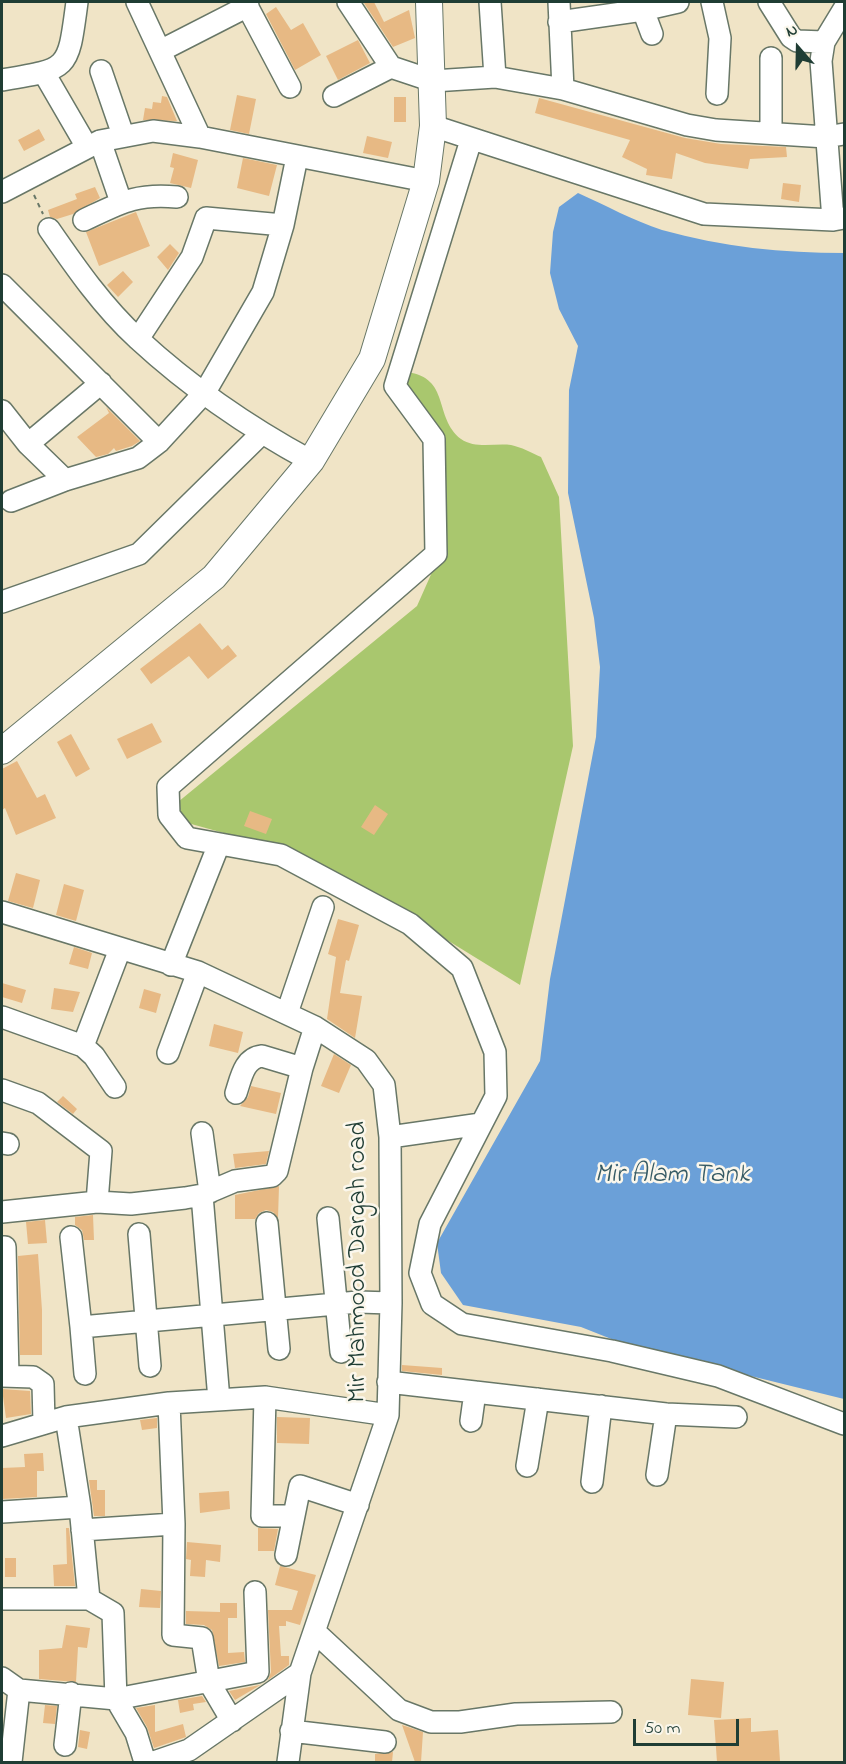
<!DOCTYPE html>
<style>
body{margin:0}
#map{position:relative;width:846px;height:1764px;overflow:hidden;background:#f0e4c6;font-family:"Indie Flower",sans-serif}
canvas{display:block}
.frame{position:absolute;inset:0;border:3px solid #1f3d34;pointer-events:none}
.north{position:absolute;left:768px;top:18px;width:60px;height:60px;-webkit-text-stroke:4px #fbf7ec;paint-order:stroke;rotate:340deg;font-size:16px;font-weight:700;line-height:24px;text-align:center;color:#1f3d34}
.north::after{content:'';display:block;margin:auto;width:21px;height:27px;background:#1f3d34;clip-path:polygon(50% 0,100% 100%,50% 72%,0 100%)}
.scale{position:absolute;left:633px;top:1719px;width:106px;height:27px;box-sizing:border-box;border:3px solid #1f3d34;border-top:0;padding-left:8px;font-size:18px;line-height:21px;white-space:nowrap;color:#1f3d34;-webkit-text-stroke:4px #fbf7ec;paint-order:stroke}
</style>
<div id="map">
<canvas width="846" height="1764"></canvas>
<div class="frame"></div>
<div class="north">N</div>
<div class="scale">50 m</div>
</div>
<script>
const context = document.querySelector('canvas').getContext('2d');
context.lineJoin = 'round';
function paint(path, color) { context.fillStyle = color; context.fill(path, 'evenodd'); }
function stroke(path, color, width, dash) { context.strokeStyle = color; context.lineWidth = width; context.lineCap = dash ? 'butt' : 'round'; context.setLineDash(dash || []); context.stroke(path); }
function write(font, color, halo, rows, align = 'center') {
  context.font = font + ' "Indie Flower",sans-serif'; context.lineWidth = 5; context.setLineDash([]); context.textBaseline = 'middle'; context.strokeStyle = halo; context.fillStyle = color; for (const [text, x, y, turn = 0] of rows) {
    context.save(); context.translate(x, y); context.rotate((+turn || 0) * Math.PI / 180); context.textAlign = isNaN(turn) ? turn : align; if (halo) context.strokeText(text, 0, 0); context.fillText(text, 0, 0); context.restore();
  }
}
paint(new Path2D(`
 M407,372c44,6 26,45 54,67 14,10 34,4 50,6 10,2 21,8 30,12l18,40 14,249 -53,239 -146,-90 -85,-44 -105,-29 -6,-20 239,-196 24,-54 -3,-114 -40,-51z`), '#a9c76e');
paint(new Path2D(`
 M578,193c27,12 56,28 84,37 60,17 121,23 182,23v1146l-215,-53 -48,-19 -118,-22 -22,-32 -4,-30 103,-182 10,-82 46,-242 4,-70 -6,-49 -26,-125 1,-103 9,-44 -19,-37 -9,-36 3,-41 6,-25z`), '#6ba0d8');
paint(new Path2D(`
 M374,2l10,20 25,-12 6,28 -22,9 -29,-44z
 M276,7l15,23 12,-7 18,32 -26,15 -29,-56z
 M358,40l12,23 -32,17 -12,-24z
 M237,95l19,4 -7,35 -19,-4z
 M162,96l5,1 10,24 -34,-1 2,-12 7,1 1,-7 8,1z
 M394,97h12v25h-12z
 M539,98l146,40 36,6 65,3 1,10 -37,2 -2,10 -43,-6 -29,-10 -4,26 -26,-4 1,-6 -25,-12 8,-17 -95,-27z
 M39,129l6,11 -21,11 -6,-11z
 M367,136l25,6 -4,16 -25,-5z
 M173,153l25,7 -7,28 -21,-5 4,-15 -4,-1z
 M243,158l34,7 -8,31 -32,-8z
 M783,183l18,2 -2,17 -18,-3z
 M95,187l5,11 -27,16 -16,5 -7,-2 -2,-7 29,-11 -2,-5z
 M136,212l14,34 -51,20 -13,-34z
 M170,244l9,9 -11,17 -11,-13z
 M123,271l10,11 -15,15 -11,-12z
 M106,407l34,34 -8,5 -16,5 -2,-3 -6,6 -12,3 -19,-20 32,-24z
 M200,623l22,27 6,-5 9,11 -29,23 -19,-23 -38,28 -11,-15z
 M152,723l10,19 -35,17 -10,-20z
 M71,734l19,35 -14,8 -19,-35z
 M17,761l20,37 8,-4 11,24 -40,17 -11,-27 -3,2v-41z
 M375,805l13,9 -14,21 -13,-8z
 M250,811l22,8 -6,15 -22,-8z
 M16,873l24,7 -7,28 -25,-7z
 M64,884l20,6 -8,31 -20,-6z
 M338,919l21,6 -10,36 -3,-1 -6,33 22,3 -7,42 -28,-19 9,-62 -8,-3z
 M74,947l18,6 -4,16 -19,-5z
 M2,983l24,7 -4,13 -20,-6z
 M54,988l26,4 -7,20 -22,-3z
 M144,989l17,5 -5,19 -17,-5z
 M214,1024l29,8 -5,21 -29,-7z
 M334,1054l17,11 -12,28 -18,-7z
 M251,1086l30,7 -5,21 -36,-8 8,-9z
 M63,1096l14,13 -4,5 -16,-12z
 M269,1151l-3,13 -31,4 -2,-14z
 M279,1186l-1,32 -5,-6 -7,-2 -7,3 -4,6h-20v-24z
 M93,1215l1,25h-10l-2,-10 -7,-5v-8z
 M45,1220l2,23 -19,1 -2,-22z
 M38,1254l4,56v45h-22l-2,-99z
 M402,1365l40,3v7l-40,-4z
 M2,1389l28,2 1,23 -25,4z
 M277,1417l33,1 -1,26 -32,-1z
 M157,1418v10l-15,2 -2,-10z
 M43,1453l1,18h-7v26l-35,2v-31l23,-1 -1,-13z
 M89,1480h8v10h8v26h-11z
 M229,1491l1,18 -30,4 -1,-20z
 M66,1528h3l6,58h-21l-1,-21 14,-1z
 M258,1528l20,1 -4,22h-16z
 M187,1542l34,3 -1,17 -14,-2 -1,17 -15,-1 1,-16 -5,-1z
 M5,1558h11v19h-11z
 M280,1566l36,9 -16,50 -14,-4v5h-7l2,30h8v9l-21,15 3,-8 -3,-62h24l6,-19 -23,-6z
 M141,1589l20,2 -1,17 -21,-1z
 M220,1603h17v15h-9v35l16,-1 1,10 -26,4 -7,-36 -8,-5 -18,-1v-13l34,1z
 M66,1625l24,3 -3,20 -9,-1 -2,35 -37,-3v-29l23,-2z
 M691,1679l33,3 -3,36 -33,-3z
 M262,1684l-27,16 -6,-9 31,-6z
 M202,1696l4,6 -13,2 1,6 -14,3 -2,-13z
 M45,1705l12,1 -2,18 -12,-1z
 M155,1705v27l28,-8 3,13 -32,11 -7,-21 -11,-19z
 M751,1718v14l27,-2 2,31 -63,1 -3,-42z
 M402,1725l21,7 -2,30h-6z
 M80,1730l10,2 -3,17 -9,-2z
 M393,1752l-1,10h-17v-8z`), '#e7b984');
const minor = new Path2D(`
 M137,2l63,135
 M245,2l45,85
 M348,2l43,65 42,14 62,-4 68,12 124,36 29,5 110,7 18,-3
 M490,2l5,75
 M559,2l4,87
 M712,2l8,36 -3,56
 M769,2l22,35 6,4 27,1
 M559,22l84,-12
 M652,34l-9,-24 35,-8
 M160,51l88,-45
 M101,71l22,64
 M44,73l43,74
 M2,80c68,-11 66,-10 75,-78
 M334,96l57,-29
 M433,126l271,88 129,6 11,-2
 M771,133v-75
 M471,140l-76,246 39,53 2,115 -268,233 1,28 18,23 94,17 129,69 52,44 33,84 1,44 -66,128 -10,49 12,31 30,20 150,27 106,25 126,48
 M100,141l21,61
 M2,192l98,-51 53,-10 47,6 226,44
 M84,220c36,-17 52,-27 93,-23
 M833,220l-12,-159 3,-19 20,-33
 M49,229c27,39 54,78 89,110 52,48 112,89 173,122
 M2,285l157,157
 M138,339l54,-82 14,-39 77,7
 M2,411l26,33 37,36
 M28,444l73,-61
 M11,501l54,-21 73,-22 21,-16 46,-50 58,-100 20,-67 14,-68
 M2,602l137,-48 122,-120
 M2,912l196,60 117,55 51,33 18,25 6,52 1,166 -3,112 -88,258 -12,89
 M171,965l48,-121
 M287,1013l36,-106
 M2,1017l81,29 11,10 21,31
 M83,1046l37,-97
 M168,1053l30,-81
 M2,1090l36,13 63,48 -4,51
 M236,1093c5,-15 8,-35 26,-37l40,12
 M202,1133l8,59
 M390,1137l91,-13
 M2,1143l6,1
 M202,1195l17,205
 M2,1212l95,-10 34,2 54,-6 17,-3 33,-14 37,-5 5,-5 25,-103 13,-41
 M328,1218l13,134
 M267,1223l12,126
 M139,1234l11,132
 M71,1237l10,90 277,-25 33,1
 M2,1247h3l3,129
 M81,1327l4,47
 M2,1376l31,1 10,7 1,39
 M388,1382l278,32 70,3
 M265,1397l-3,119h32
 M169,1403l5,121 -1,111 29,3 7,44 23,39
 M66,1417l14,90 9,92
 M471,1421l4,-29
 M2,1436l64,-19 103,-14 96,-6 123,18
 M527,1466l11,-67
 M657,1475l9,-61
 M592,1482l9,-76
 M2,1512l78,-5
 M82,1530l92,-6
 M286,1555l14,-69 58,19
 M2,1599h87l24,14 3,86 20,34 9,29
 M315,1632l84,78 32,12h29l56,-8 95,-2
 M2,1678l17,12
 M291,1731l94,11
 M65,1745l6,-52
 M11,1762l8,-72 97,9 142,-27 -3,-80
 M154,1762l35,-12 111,-77`);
const major = new Path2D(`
 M2,751l212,-174 97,-116 61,-102 54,-178 7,-55 -4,-124`);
stroke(minor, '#687767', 24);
stroke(major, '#687767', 28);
stroke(new Path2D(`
 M34,195l9,19`), '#687767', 2, [4.5, 4.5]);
stroke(minor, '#fff', 21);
stroke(major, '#fff', 26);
write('26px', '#1f3d34', '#fbf7ec', [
 ["Mir Mahmood Dargah road",360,1262,-90]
]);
write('italic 27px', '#365b65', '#fbf7ec', [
 ["Mir Alam Tank",672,1177]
]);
</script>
